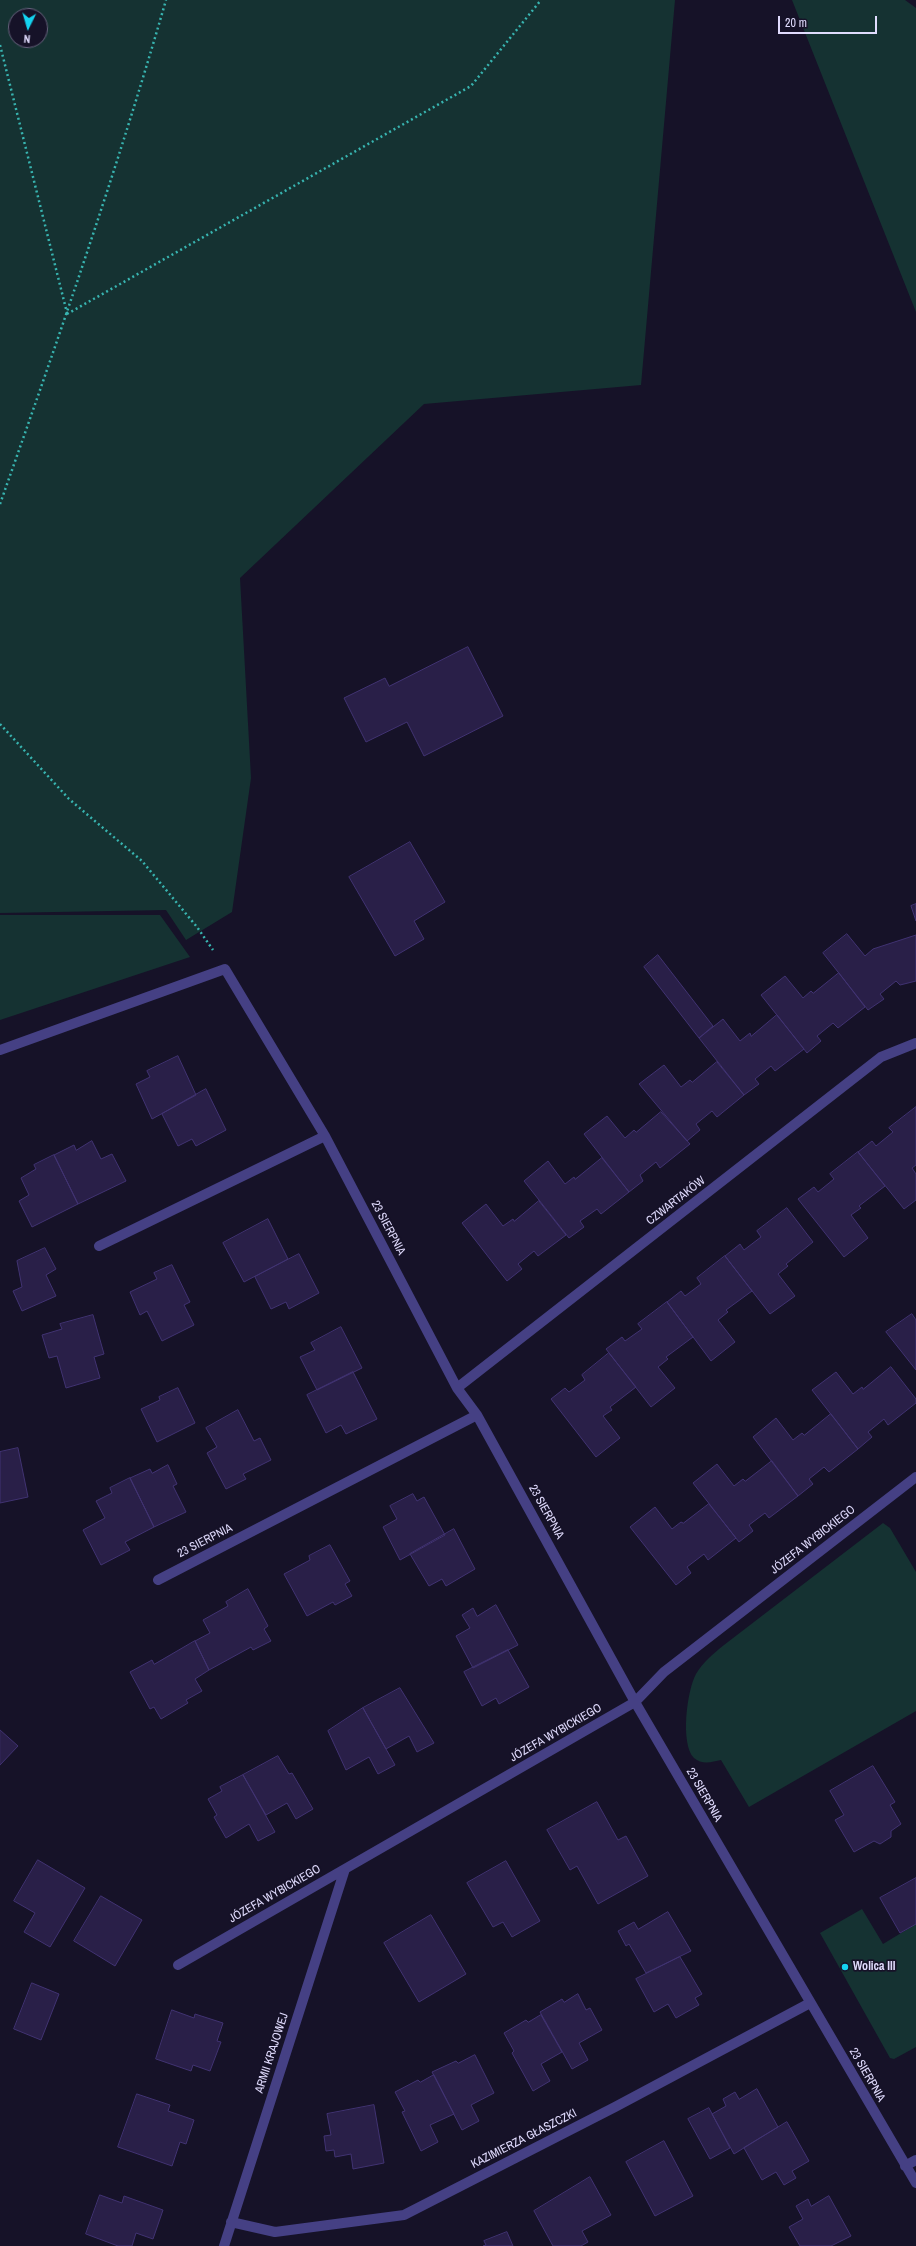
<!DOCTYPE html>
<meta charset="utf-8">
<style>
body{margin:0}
#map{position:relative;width:916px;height:2246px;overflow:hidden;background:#161228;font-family:"Archivo Narrow",sans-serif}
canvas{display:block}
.north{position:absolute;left:8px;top:8px;width:40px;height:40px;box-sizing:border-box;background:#161228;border:1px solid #67627d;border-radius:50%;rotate:185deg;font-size:11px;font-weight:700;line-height:16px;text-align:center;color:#e0dbfd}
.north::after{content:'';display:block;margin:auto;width:14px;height:18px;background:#14d3f0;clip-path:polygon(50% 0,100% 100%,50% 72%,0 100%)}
.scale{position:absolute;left:778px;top:16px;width:99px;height:18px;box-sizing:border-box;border:2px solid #e0dbfd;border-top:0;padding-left:5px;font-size:12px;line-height:14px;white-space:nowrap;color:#e0dbfd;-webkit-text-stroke:3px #161228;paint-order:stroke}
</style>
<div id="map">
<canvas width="916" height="2246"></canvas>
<div class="north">N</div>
<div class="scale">20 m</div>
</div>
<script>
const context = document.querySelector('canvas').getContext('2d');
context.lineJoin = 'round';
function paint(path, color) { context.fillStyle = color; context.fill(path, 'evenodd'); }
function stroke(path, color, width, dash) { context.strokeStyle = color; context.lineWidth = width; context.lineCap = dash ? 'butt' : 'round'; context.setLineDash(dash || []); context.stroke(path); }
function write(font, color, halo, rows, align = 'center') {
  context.font = font + ' "Archivo Narrow",sans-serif'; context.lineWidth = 3.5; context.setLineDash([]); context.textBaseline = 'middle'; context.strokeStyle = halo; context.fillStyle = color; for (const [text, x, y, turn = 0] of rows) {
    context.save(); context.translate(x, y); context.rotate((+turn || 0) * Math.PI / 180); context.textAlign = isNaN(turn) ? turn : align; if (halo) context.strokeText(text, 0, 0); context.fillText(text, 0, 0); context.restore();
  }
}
paint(new Path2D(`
 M0,0h675l-34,385 -217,19 -184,174 11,200 -19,134 -46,28 -20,-30 -166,3zM16,16h24v24h-24z
 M792,0h113l11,8v304z
 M0,915h160l30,42 -190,63z
 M883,1523l7,5 26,44v139l-167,96 -28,-47c-9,2 -19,5 -27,-2 -14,-14 -7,-68 2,-84 7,-12 17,-20 28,-29z
 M862,1909l21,35 33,-20v123l-22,12 -4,-1 -70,-125z`), '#153232');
const building = new Path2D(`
 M468,647l35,69 -79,40 -17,-34 -41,20 -22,-44 41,-20 4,8z
 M410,842l35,60 -31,19 10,18 -29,17 -46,-79z
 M916,904v17l-5,-15z
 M847,934l18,22 8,-7 43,-14v46l-16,4 -4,-4 -16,13 4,5 -16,11 -45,-57z
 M658,955l55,71 -14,12 -55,-71z
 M839,973l26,34 -27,21 -5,-5 -16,13 4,5 -14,12 -46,-58 24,-19 18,22 8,-7 2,2z
 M777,1015l27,34 -29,22 -4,-5 -16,13 4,5 -15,11 -45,-57 24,-19 17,22 10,-8 1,3z
 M178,1056l18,39 -44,24 -16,-35 14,-7 -3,-6z
 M717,1062l27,33 -27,22 -5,-6 -16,13 4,6 -13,11 -48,-57 25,-19 17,22 9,-7 2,2z
 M206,1089l20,41 -30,16 -4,-7 -14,7 -16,-32z
 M916,1107v58l-4,3 4,6v26l-12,9 -46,-57 14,-11 4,5 17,-14 -4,-4z
 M661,1112l29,32 -30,24 -4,-6 -16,13 3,6 -14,11 -45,-58 23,-18 18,22 9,-8 2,2z
 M92,1141l9,18 11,-5 14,27 -48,23 -24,-49 20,-10 2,5z
 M858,1152l27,34 -26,20 2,2 -10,7 17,23 -24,19 -46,-58 16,-12 4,5 16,-13 -4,-5z
 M54,1155l24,49 -46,23 -13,-26 10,-6 -8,-17 15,-9 -2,-4z
 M602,1158l27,34 -28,22 -4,-5 -17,12 4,6 -15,11 -45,-57 24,-20 17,23 9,-7 1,2z
 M539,1201l27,34 -28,21 -4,-5 -16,13 4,5 -15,12 -45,-58 24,-19 17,22 10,-7 1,2z
 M787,1208l26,34 -27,22 2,2 -10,8 17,22 -25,18 -45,-58 15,-12 4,6 17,-13 -4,-6z
 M268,1219l20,40 -44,23 -21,-39z
 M45,1248l11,21 -10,6 10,21 -34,15 -9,-20 9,-4 -5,-26z
 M299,1254l20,39 -30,16 -3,-7 -15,7 -16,-32z
 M725,1256l27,35 -26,19 2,2 -10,8 17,22 -24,19 -44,-59 14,-11 4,5 16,-12 -4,-6z
 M172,1265l18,37 -6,3 10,20 -32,16 -15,-30 -7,4 -10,-23 27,-13 -3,-6z
 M667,1302l26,35 -27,20 2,2 -10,8 17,21 -24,19 -45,-58 16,-12 3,4 17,-12 -4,-5z
 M912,1314l4,6v50l-30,-38z
 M93,1315l11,39 -10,3 6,21 -34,10 -9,-32 -8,2 -7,-23 20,-6 -2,-5z
 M341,1327l21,41 -45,22 -17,-33 15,-7 -4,-7z
 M609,1353l27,34 -26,20 2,3 -9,6 17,22 -24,19 -45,-58 14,-11 4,4 16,-12 -3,-5z
 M891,1367l25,32v4l-28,22 -4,-6 -16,13 4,5 -14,12 -46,-59 24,-18 17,22 9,-7 1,2z
 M353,1372l24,47 -31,15 -5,-9 -15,8 -19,-38z
 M178,1388l17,35 -38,19 -16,-33 19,-9 -1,-3z
 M238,1410l16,31 6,-3 11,22 -28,14 3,5 -20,10 -19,-36 10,-6 -11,-19z
 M831,1414l27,35 -29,23 -5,-5 -15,12 4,5 -15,12 -45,-59 23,-19 17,22 9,-7 2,2z
 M18,1448l10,49 -28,6v-51z
 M772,1461l26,35 -29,22 -4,-5 -16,12 4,6 -14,11 -46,-59 24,-19 17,22 9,-7 2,2z
 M168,1465l9,19 -4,2 13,26 -32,15 -24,-49 20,-9 2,4z
 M130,1478l24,49 -29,15 5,8 -29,15 -18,-35 22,-12 -9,-17 16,-8 -2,-5z
 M413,1494l4,7 7,-4 21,38 -45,25 -17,-33 14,-8 -7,-13z
 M709,1504l27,34 -28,22 -4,-6 -17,13 4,6 -15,12 -46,-58 25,-20 17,22 9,-7 2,1z
 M454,1529l21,40 -29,17 -4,-7 -13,7 -19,-32z
 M330,1545l20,36 -5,3 7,12 -17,9 -2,-3 -26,14 -23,-42 26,-14 -1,-4z
 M248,1589l20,37 -4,3 7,12 -18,9 -2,-3 -42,23 -14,-29 15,-8 -7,-13 25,-14 -2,-4z
 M496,1605l22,40 -45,23 -17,-32 14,-8 -8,-13 11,-7 4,8z
 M195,1641l14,29 -14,9 7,12 -16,9 2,3 -27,16 -7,-12 -4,2 -20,-37 22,-12 2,4z
 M508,1650l21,37 -30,17 -3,-6 -14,8 -18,-34z
 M400,1688l34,55 -17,9 -8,-16 -23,13 -23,-41z
 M363,1708l32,57 -17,9 -9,-17 -23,13 -18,-39z
 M0,1730l18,16 -18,19z
 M278,1756l11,18 3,-1 21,36 -17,10 -9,-16 -21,12 -23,-40z
 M873,1766l22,36 -5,3 11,19 -10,7v6l-11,7 -6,-3 -20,11 -19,-32 9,-5 -14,-24z
 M243,1775l32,57 -17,9 -9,-17 -23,14 -12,-21 3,-2 -9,-16 14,-8 -2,-4z
 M597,1802l21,38 8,-4 22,40 -50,28 -21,-38 -7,4 -23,-40z
 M38,1860l47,28 -35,59 -26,-15 11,-19 -21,-12z
 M506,1861l34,60 -28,16 -9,-15 -10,5 -26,-44z
 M916,1878v46l-16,9 -20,-35z
 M101,1896l41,24 -27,46 -41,-25z
 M668,1912l23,39 -45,22 -17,-29 -3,2 -8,-15 16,-9 4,7z
 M431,1915l35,59 -47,28 -35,-59z
 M680,1957l22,37 -7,4 4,7 -23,13 -8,-14 -14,8 -18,-33z
 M32,1983l27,11 -18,46 -27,-11z
 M578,1994l8,16 4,-2 12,22 -23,13 9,17 -16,9 -32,-57 22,-13 2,3z
 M172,2010l22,8 1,-4 28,9 -6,18 4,1 -11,29 -17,-6 -2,6 -35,-12z
 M541,2015l21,37 -21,12 9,17 -17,10 -21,-38 2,-2 -10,-18 22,-13 2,2z
 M475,2055l19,38 -23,12 8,16 -17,9 -30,-58 24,-11 2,2z
 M434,2075l20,39 -24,11 8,17 -17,9 -19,-39 3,-1 -10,-19 23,-12 2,2z
 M757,2089l21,38 -44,27 -22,-40 14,-8 -3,-7 12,-7 4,7z
 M137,2094l33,11 -2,6 26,9 -8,24 -6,-2 -8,24 -54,-19z
 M374,2105l10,58 -31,6 -2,-15 -16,3 -1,-7 -8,1 -2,-15 7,-1 -4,-21z
 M709,2108l21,40 -20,11 -22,-40z
 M787,2122l22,39 -17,10 4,7 -12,7 -8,-13 -14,8 -18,-32z
 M664,2141l29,55 -38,20 -29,-54z
 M590,2177l21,38 -29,16 6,11 -7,4h-28l-19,-35z
 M100,2195l22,8 2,-7 39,14 -10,29 -17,-6 -4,13h-14l-32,-12z
 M829,2196l22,40 -20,10h-31l-11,-19 14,-8 -7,-13 12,-7 3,7z
 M507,2232l6,14h-30l3,-1 -2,-4z`);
paint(building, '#291f48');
stroke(building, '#413372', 1);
stroke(new Path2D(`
 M0,45l67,268
 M67,314l404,-228 70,-86
 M0,504c59,-167 117,-334 166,-504
 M0,724l69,75 73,62 55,66 16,23`), '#38b4b0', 2.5, [2, 3]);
stroke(new Path2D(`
 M0,1050l225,-81 100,167 132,252 20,27 158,287 281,481
 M99,1246l226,-110
 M457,1388l424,-331 35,-14
 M158,1580l319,-165
 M178,1965l457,-263 29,-30 252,-195
 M905,2166l11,-6
 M231,2222l44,10 129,-17 211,-108 195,-104
 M224,2246l121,-377`), '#454084', 10);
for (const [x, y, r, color] of [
 [845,1967,4,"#14d3f0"]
]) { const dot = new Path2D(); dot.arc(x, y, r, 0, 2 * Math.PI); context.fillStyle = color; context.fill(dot); stroke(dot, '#161228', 1.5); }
write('12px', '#e0dbfd', '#161228', [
 ["CZWARTAKÓW",676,1201,-38],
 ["23 SIERPNIA",388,1228,62],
 ["23 SIERPNIA",546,1512,61],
 ["JÓZEFA WYBICKIEGO",813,1540,-38],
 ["23 SIERPNIA",205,1541,-27],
 ["JÓZEFA WYBICKIEGO",556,1733,-30],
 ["23 SIERPNIA",704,1795,60],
 ["JÓZEFA WYBICKIEGO",275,1894,-30],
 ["ARMII KRAJOWEJ",272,2053,-72],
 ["23 SIERPNIA",867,2075,60],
 ["KAZIMIERZA GŁASZCZKI",524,2139,-27]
]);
write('bold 12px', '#e0dbfd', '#161228', [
 ["Wolica III",853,1967]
], 'left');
</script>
